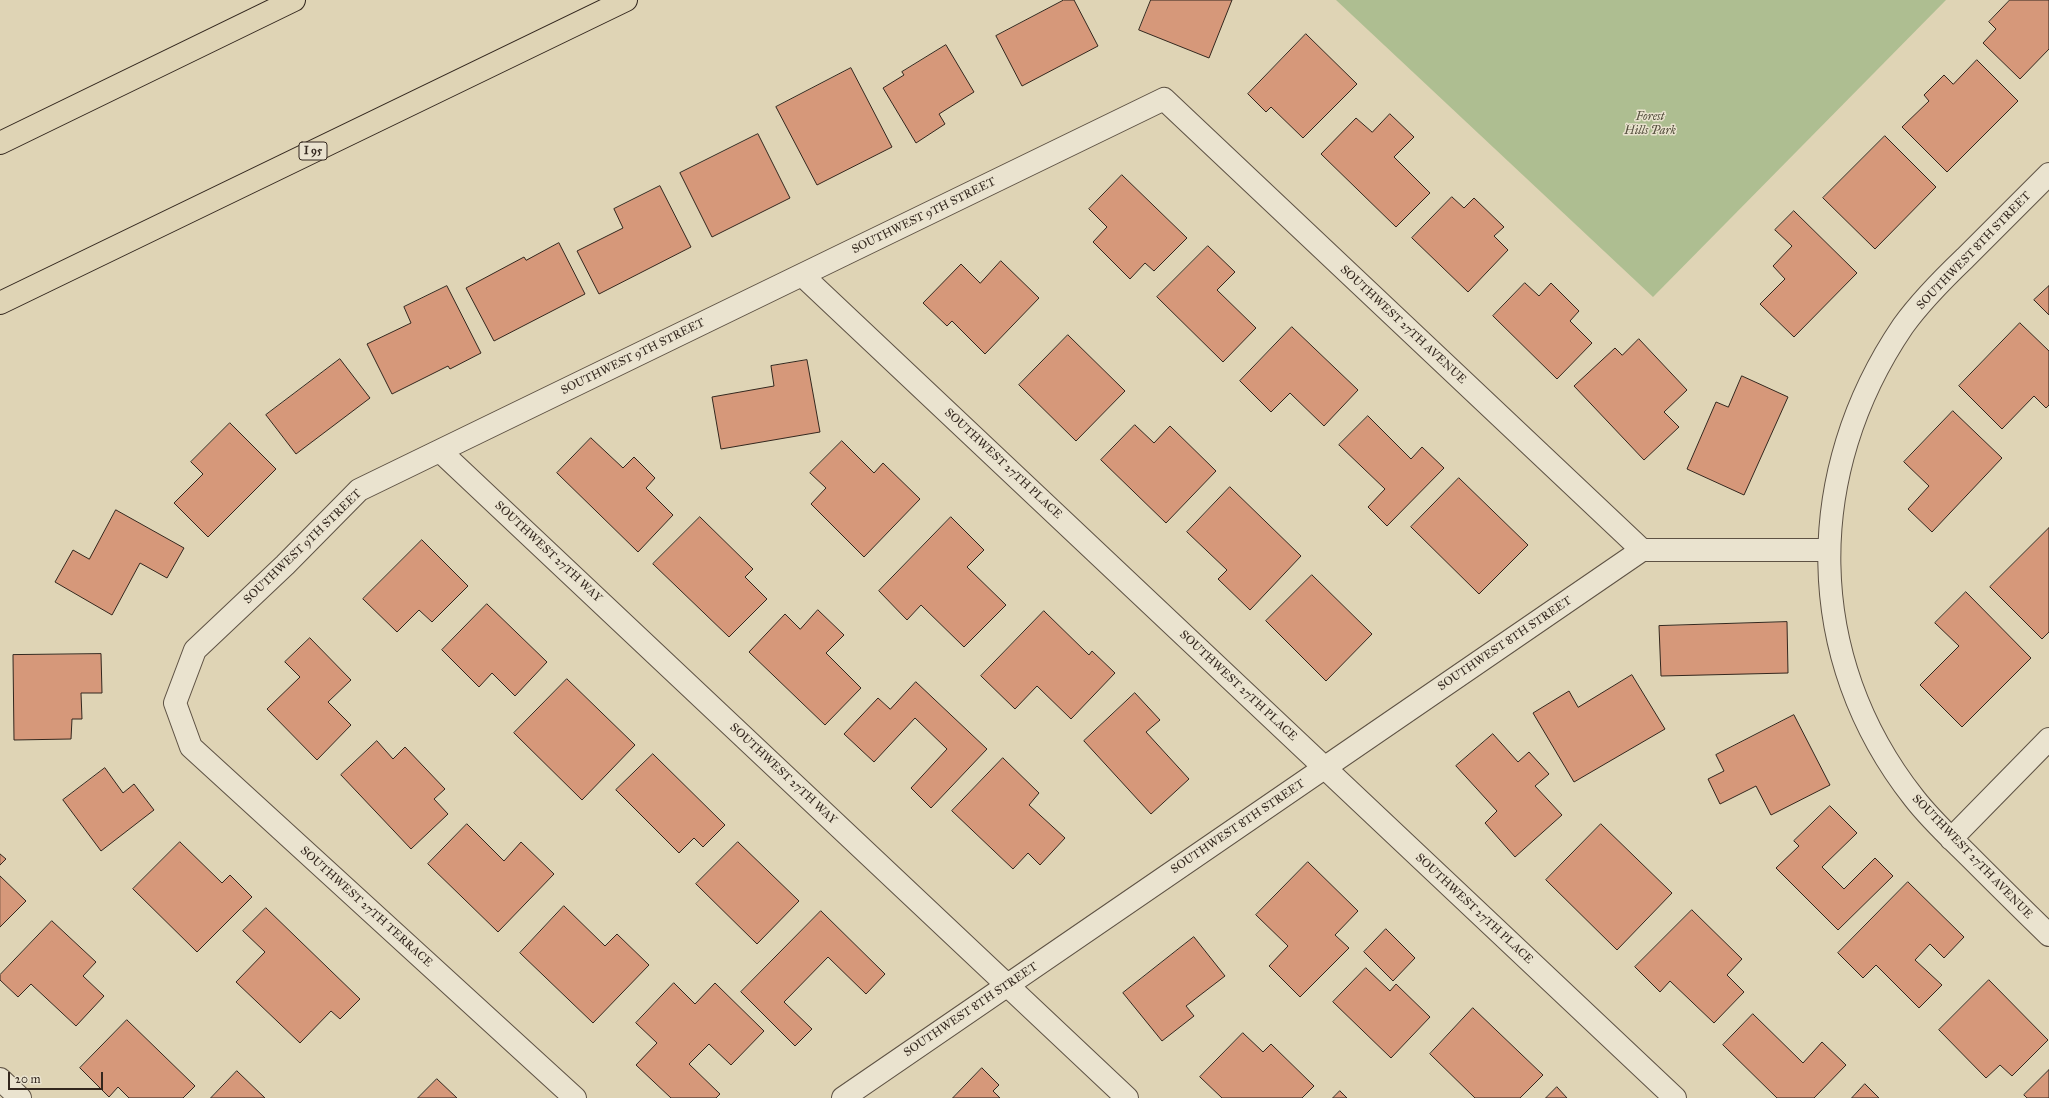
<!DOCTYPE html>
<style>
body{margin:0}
#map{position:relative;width:2049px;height:1098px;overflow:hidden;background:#dfd4b5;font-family:"IM FELL Great Primer",serif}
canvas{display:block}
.scale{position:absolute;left:8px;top:1072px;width:95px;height:18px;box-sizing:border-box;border:2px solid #33271e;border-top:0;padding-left:5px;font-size:12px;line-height:14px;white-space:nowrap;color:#33271e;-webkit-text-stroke:3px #eae3cf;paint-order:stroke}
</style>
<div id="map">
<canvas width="2049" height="1098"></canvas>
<div class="scale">20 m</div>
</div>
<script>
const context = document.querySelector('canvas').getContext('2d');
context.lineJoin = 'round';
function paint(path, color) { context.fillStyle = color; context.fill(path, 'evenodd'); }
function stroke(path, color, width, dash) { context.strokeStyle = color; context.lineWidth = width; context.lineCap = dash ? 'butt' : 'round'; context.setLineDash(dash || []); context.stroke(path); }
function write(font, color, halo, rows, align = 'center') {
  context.font = font + ' "IM FELL Great Primer",serif'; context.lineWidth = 3; context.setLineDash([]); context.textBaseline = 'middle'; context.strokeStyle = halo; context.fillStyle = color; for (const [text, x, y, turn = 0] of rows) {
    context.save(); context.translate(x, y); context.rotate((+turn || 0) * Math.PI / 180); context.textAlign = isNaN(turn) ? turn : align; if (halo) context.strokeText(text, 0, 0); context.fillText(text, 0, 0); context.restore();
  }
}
paint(new Path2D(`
 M1336,0h610l-293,297z`), '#aebe91');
const building = new Path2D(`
 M1064,0h10l24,46 -76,40 -26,-50z
 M1151,0h81l-23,58 -70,-28z
 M2010,0h39v49l-29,30 -37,-36 13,-14 -7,-7z
 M1306,34l51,50 -54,54 -32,-31 -5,5 -18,-18z
 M946,45l28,47 -35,22 6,10 -29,19 -33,-55 21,-13 -2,-3z
 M1977,60l41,41 -71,71 -45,-45 27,-26 -5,-6 20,-20 9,9z
 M851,68l41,79 -75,38 -41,-78z
 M1390,114l24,23 -20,20 36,36 -34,34 -75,-73 35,-36 16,14z
 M758,134l32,64 -78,39 -32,-64z
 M1885,136l51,51 -61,62 -52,-51z
 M1122,175l65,63 -33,33 -9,-8 -15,16 -37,-37 14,-15 -18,-18z
 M660,186l31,61 -92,47 -22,-43 46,-23 -9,-19z
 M1452,197l12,11 10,-10 30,29 -10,9 14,14 -40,42 -56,-54z
 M1794,211l63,62 -63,64 -34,-33 25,-25 -12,-13 19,-20 -17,-16z
 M559,243l26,51 -91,47 -28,-53 58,-31 2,3z
 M1208,246l27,26 -18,18 39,38 -33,34 -66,-65z
 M1001,261l38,37 -54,56 -33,-33 -5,5 -24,-23 38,-39 19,19z
 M1525,283l14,13 12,-13 28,28 -9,10 22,22 -35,36 -64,-63z
 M447,286l34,67 -31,16 -2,-3 -56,28 -25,-50 44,-21 -7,-16z
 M2049,286v29l-15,-15z
 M2020,323l29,28v54l-3,3 -12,-12 -32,33 -43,-43z
 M1292,327l66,63 -34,36 -34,-33 -19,19 -31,-31z
 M1068,335l57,56 -49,50 -57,-56z
 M1639,339l48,51 -23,22 15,15 -35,33 -70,-74 41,-38 7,7z
 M340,359l30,39 -74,56 -30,-39z
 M807,360l13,72 -99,17 -9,-52 62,-11 -3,-20z
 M1742,376l46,21 -44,98 -57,-26 29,-67 12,5z
 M1953,411l49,47 -70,74 -24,-23 21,-23 -25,-24z
 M1368,416l43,43 11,-12 22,21 -57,58 -19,-19 17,-18 -46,-44z
 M230,423l46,46 -68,68 -34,-34 29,-29 -12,-12z
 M1135,425l19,18 16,-17 46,45 -50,52 -65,-63z
 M591,438l32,30 11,-11 21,21 -9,10 27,27 -35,37 -81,-79z
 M842,441l32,32 9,-10 37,36 -56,58 -53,-53 15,-16 -16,-15z
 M1459,478l69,67 -49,49 -68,-67z
 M1230,487l71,69 -51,54 -32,-31 9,-9 -40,-38z
 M116,510l68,38 -17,30 -27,-15 -28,52 -57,-33 18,-32 16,9z
 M700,517l53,52 -8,8 22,22 -38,38 -76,-73z
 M951,517l33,33 -17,17 39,38 -42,42 -43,-42 -14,15 -28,-29z
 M2049,528v104l-7,7 -52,-52z
 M422,540l46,46 -36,36 -13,-12 -22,22 -34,-33z
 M1312,575l60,59 -46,47 -60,-60z
 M1966,592l65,66 -69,69 -42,-42 39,-39 -24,-23z
 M487,604l60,58 -32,34 -23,-23 -13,14 -37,-37z
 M818,610l26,25 -18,18 35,35 -36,37 -76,-73 36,-38 15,15z
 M1044,611l45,44 3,-4 23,22 -44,46 -34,-33 -22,23 -34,-33z
 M1787,622l1,51 -127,3 -2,-50z
 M310,638l41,42 -23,22 23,23 -34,35 -50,-51 33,-32 -15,-15z
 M101,654l1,39h-21l1,26h-10l-1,20 -57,1 -1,-85z
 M1632,675l33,54 -91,53 -41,-69 36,-22 9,16z
 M567,679l68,66 -53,55 -68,-67z
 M916,682l71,67 -56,59 -20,-20 36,-39 -32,-31 -41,44 -30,-28 34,-36 12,11z
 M1135,693l25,27 -14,12 43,47 -38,35 -67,-73z
 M1794,715l36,70 -59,30 -15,-29 -36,18 -12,-25 16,-8 -8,-16z
 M1493,734l25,28 11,-10 20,22 -14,12 27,29 -47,42 -30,-34 12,-12 -41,-45z
 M377,741l16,18 12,-12 40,42 -11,10 14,15 -37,35 -70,-74z
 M653,754l72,71 -22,22 -9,-9 -15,15 -63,-63z
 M1003,758l36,35 -10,12 36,33 -25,27 -12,-12 -15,16 -61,-58z
 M105,768l18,25 11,-9 20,26 -53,41 -38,-51z
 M1830,806l27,27 -35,34 22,22 31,-31 18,18 -55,54 -62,-62 23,-22 -5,-5z
 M467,824l37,37 17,-19 33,32 -56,58 -70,-68z
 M1601,824l71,69 -55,57 -71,-70z
 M180,842l42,41 8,-8 22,22 -55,55 -64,-63z
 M738,842l61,59 -42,43 -61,-60z
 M0,854l6,5 -6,6z
 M1308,862l50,49 -23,24 14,13 -49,49 -31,-31 19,-20 -32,-31z
 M0,876l26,25 -26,26z
 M1908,882l56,55 -20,21 -14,-14 -15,16 27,25 -23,23 -43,-43 -13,13 -25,-25z
 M564,906l41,40 12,-12 32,31 -56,58 -73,-70z
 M266,908l94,91 -20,20 -9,-8 -31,32 -64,-61 29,-30 -22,-21z
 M1692,910l50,49 -15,16 17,17 -30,31 -44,-42 -10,11 -25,-25z
 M821,911l64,63 -19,20 -38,-37 -44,45 28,27 -17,17 -54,-54z
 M52,921l44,41 -13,14 21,20 -28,30 -45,-42 -13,13 -18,-17v-5z
 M1386,929l29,29 -22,23 -29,-29z
 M1194,937l31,39 -39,30 8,10 -32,25 -39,-48z
 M1366,968l24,23 6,-7 34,33 -39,41 -58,-56z
 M1989,980l59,60 -36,36 -12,-11 -14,13 -47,-48z
 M674,983l21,21 20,-21 49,48 -33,34 -22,-21 -20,20 31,30 -4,4h-45l-35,-33 21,-22 -21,-20z
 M1473,1008l70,67 -23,23h-45l-45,-44z
 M1753,1014l50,49 19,-21 24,23 -32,33h-37l-54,-53z
 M127,1020l68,66 -12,12h-54l-11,-11 -9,10 -29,-29z
 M1243,1033l20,19 8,-8 43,42 -12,12h-80l-22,-21z
 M982,1068l17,17 -6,6 7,7h-47z
 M2049,1070v28h-22l-3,-3z
 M237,1071l28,27h-54z
 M437,1079l20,19h-39z
 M1865,1084l14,14h-27z
 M1557,1087l10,11h-21z
 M1340,1091l7,7h-14z`);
paint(building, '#d6987a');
stroke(building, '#33271e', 1);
const minor = new Path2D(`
 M2049,174c-28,28 -56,56 -84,84 -22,21 -44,43 -62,68 -100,147 -100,331 11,472 17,22 38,41 57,60 26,26 52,52 78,77
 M802,275l873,823
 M440,451l687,647
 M1951,839l98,-100
 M0,1079l20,19
 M575,1098l-384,-351 -16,-44 20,-53 90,-85 74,-75 805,-391 478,451
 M843,1098l799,-548h187`);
const motorway = new Path2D(`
 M0,143l294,-143
 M0,303l626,-303`);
stroke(minor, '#5e5244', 24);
stroke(motorway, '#33271e', 24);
stroke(minor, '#eae3cf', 22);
stroke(motorway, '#dfd4b5', 22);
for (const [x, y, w] of [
 [313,151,28]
]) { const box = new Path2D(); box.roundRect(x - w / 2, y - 9, w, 18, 3); context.fillStyle = '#eae3cf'; context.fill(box); stroke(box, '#33271e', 1); }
write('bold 11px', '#33271e', null, [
 ["I 95",313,151]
]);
write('italic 12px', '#524d3b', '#eae3cf', [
 ["Forest",1650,117],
 ["Hills Park",1650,131]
]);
write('12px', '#33271e', '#eae3cf', [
 ["SOUTHWEST 9TH STREET",924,216,-26],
 ["SOUTHWEST 8TH STREET",1974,251,-46],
 ["SOUTHWEST 27TH AVENUE",1403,325,43],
 ["SOUTHWEST 9TH STREET",633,357,-26],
 ["SOUTHWEST 27TH PLACE",1003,464,43],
 ["SOUTHWEST 9TH STREET",303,547,-44],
 ["SOUTHWEST 27TH WAY",548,552,43],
 ["SOUTHWEST 8TH STREET",1505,644,-34],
 ["SOUTHWEST 27TH PLACE",1238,686,43],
 ["SOUTHWEST 27TH WAY",783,774,43],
 ["SOUTHWEST 8TH STREET",1238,827,-34],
 ["SOUTHWEST 27TH AVENUE",1972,857,46],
 ["SOUTHWEST 27TH TERRACE",366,907,42],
 ["SOUTHWEST 27TH PLACE",1474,909,43],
 ["SOUTHWEST 8TH STREET",971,1010,-34]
]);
</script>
